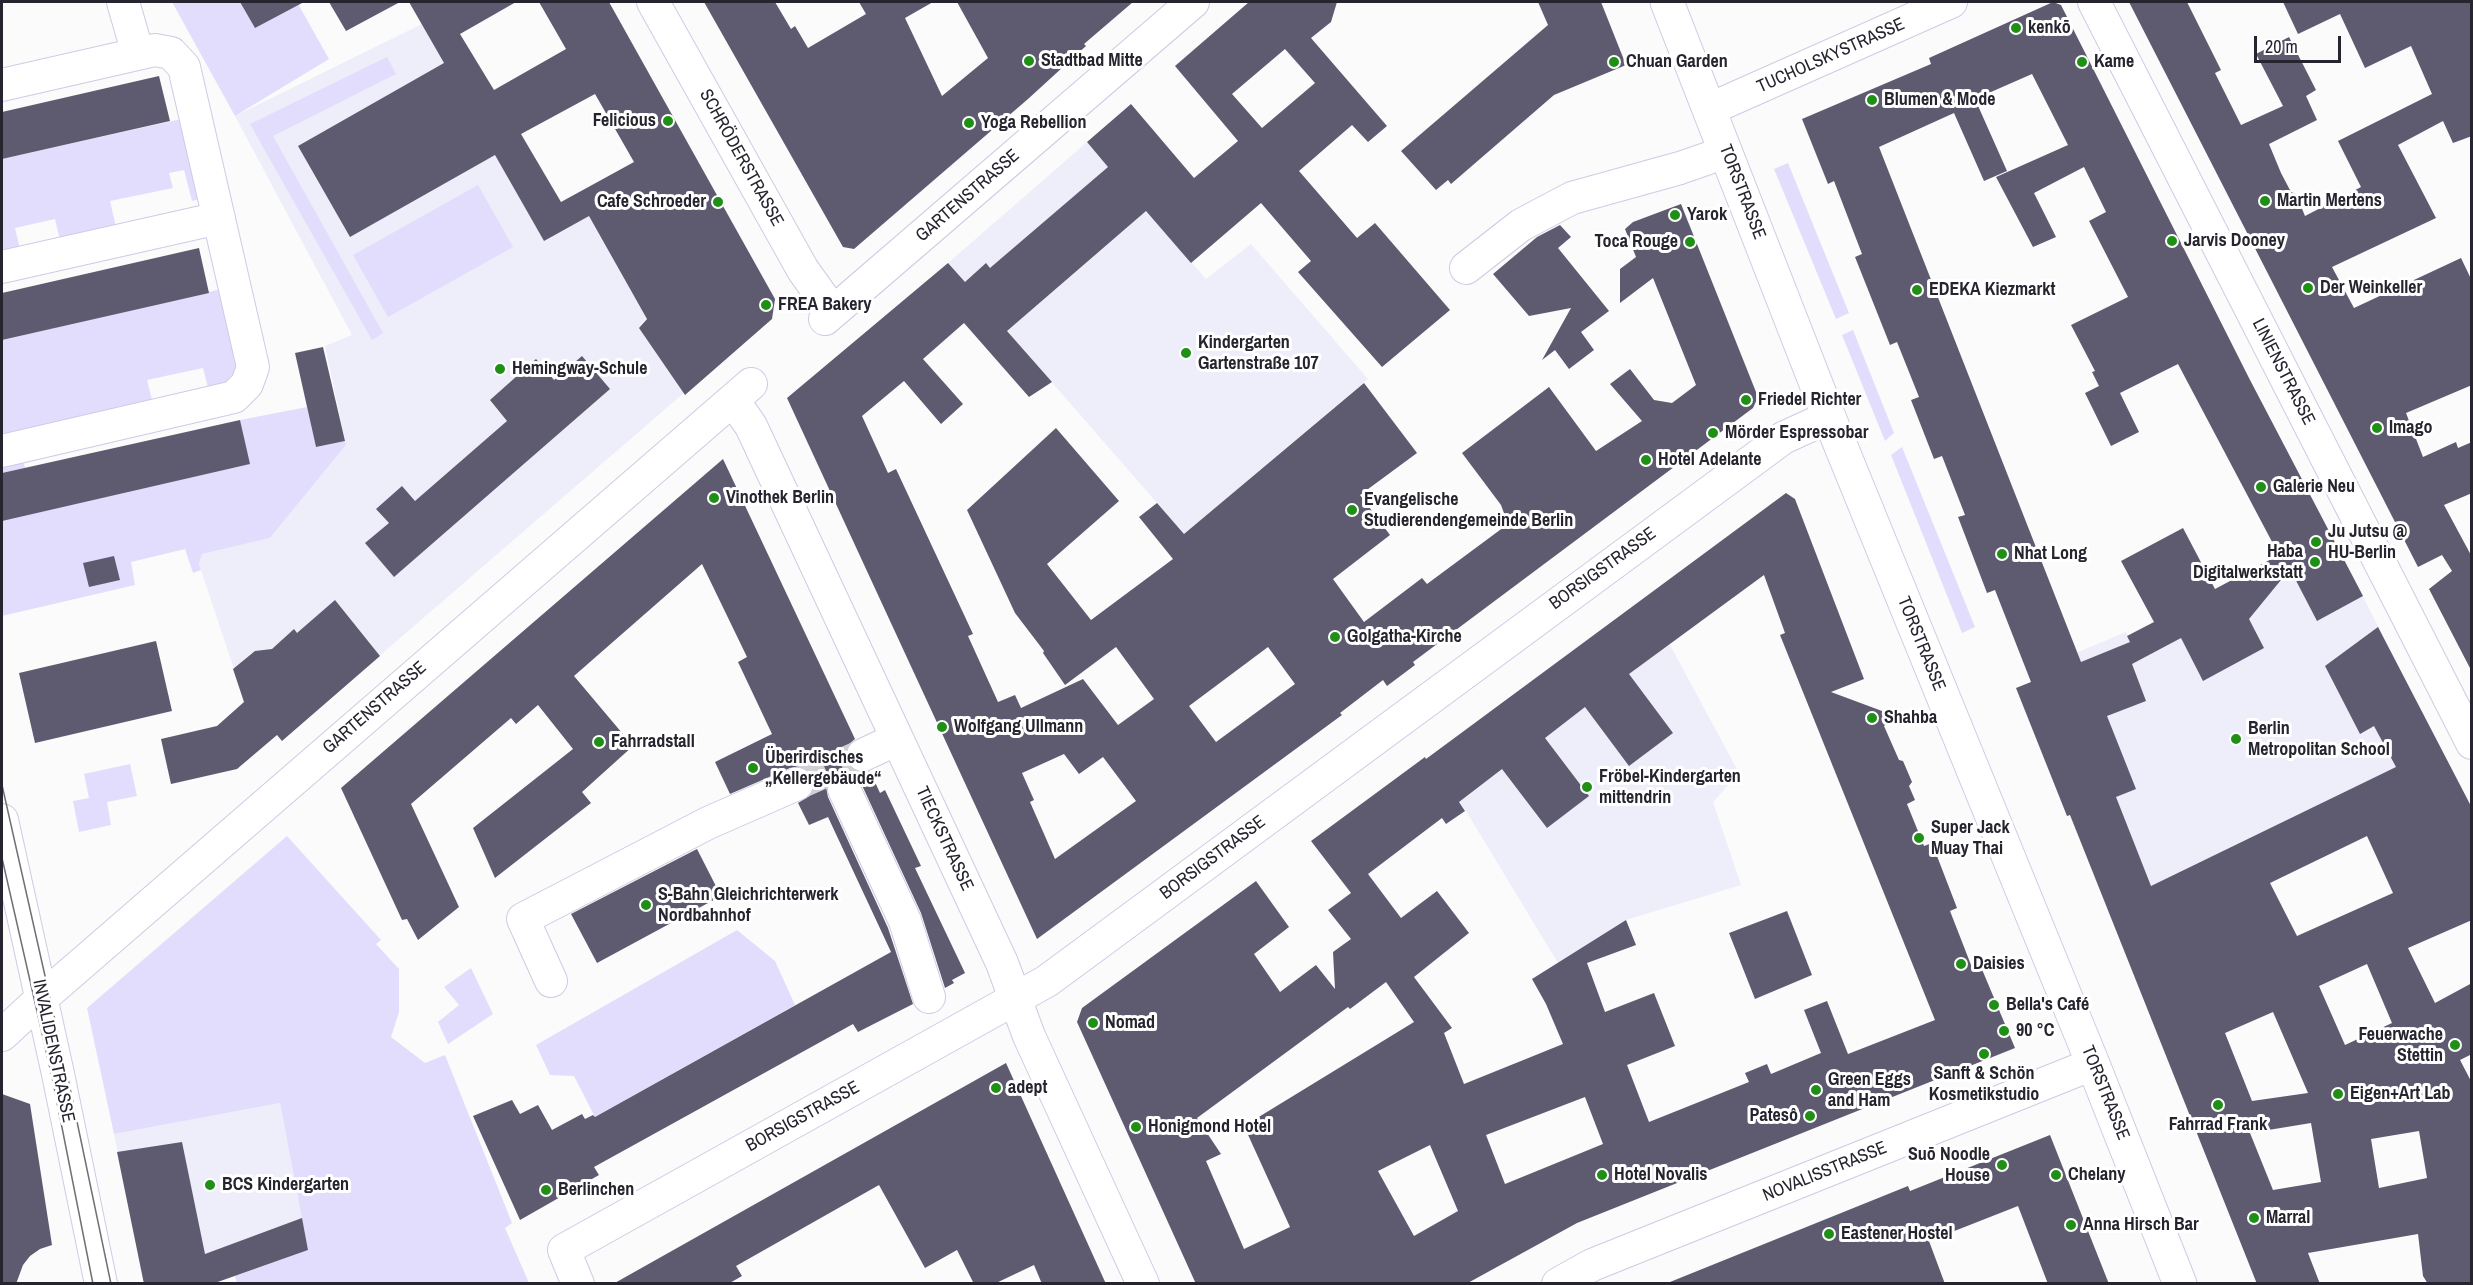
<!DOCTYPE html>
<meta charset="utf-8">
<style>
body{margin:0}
#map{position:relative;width:2473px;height:1285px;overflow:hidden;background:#fbfbfb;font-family:"Archivo Narrow",sans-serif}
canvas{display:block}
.frame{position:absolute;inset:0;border:3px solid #26252f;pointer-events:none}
.scale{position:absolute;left:2254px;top:36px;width:87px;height:27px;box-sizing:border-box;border:3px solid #26252f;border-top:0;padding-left:8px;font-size:18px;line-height:21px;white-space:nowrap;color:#26252f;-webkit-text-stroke:4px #fff;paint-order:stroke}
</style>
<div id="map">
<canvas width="2473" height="1285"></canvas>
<div class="frame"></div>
<div class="scale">20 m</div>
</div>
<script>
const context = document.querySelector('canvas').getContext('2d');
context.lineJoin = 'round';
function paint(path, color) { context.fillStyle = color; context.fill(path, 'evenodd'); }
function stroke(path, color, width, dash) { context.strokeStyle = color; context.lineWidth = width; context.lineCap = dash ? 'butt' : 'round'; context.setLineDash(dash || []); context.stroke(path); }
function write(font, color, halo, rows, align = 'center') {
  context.font = font + ' "Archivo Narrow",sans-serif'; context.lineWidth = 6; context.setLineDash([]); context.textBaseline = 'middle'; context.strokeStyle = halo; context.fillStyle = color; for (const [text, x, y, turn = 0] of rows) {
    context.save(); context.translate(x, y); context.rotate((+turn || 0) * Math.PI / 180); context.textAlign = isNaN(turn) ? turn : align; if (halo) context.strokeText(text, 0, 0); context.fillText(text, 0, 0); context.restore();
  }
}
paint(new Path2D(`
 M422,24l122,217 47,-28 57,103 -8,9 45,67 -403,348 -40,-47 -43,-129 3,-10 68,-16 76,-93 -21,-99 27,-11 -117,-219z
 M1087,142l119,137 45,-35 117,135 -184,155 -236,-271z
 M2279,555l79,32 104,203 -337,163 -55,-138 -3,1 -51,-128 15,-6 -3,-9 98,-41 2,4z
 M1639,602l31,43 69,128 -26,29 28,83 -115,35 -68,43 -92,-152 -39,-52z
 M280,1103l28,147 -96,33h-68l-30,-149z`), '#eeedfa');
paint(new Path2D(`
 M172,2h125l32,57 -94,57z
 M387,57l9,17 -123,62 110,197 -11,7 -122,-216z
 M195,116l19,79 -22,6 -8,-31 -15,3 4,15 -63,13 9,39 -56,13 -8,-34 -40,9 8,34 -21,5v-108z
 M1788,163l61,150 -13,6 -62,-150z
 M478,185l35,62 -125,70 -35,-62z
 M234,286l19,81 -41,36 -9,-35 -56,12 9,36 -133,44 2,8 -23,5v-133z
 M1853,330l41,103 -9,8 -43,-106z
 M307,407l9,40 29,-6 1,4 -76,93 -68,16 -3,10 2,6 -8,3 -8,-24 -54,13 4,23 -133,31v-100l1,4 246,-56 -9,-44z
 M1902,447l73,180 -13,6 -71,-178z
 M130,764l7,32 -30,6 4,23 -32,7 -6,-31 16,-3 -5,-24z
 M287,836l94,104 -5,4 23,25v43l-8,25 34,26 20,-8 67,168 -7,5 24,55h-292l-2,-7 73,-26 -28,-147 -166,31 -27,-126z
 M737,930l38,31 20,44 -200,112 -21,-41 -24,-1 -14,-30z
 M471,968l22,46 -45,30 -10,-22 21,-17 -15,-18z`), '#e2ddfc');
paint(new Path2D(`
 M240,2h64l-49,26z
 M329,2h71l-54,29z
 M409,2h107l-56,32 34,56 72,-41 -27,-47h70l166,297 -3,20 -87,76 -46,-67 8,-9 -58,-103 -45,25 -49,-86 -145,82 -52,-91 146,-83zM595,94l39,68 -73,40 -40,-68z
 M704,2h71l16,27 4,-3 13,22 58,-34 -7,-12h74l-28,16 37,78 46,-38 -31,-56h176l-49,42 2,2 -58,53 -174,150 -11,-2z
 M1249,2h88l-6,20 -20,16 76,88 -19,16 -16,-17 -53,46 58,67 18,-15 75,87 -68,57 -84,-95 13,-11 -50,-58 -70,60 -45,-52 -139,120 45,51 -23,15 -65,-74 -41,36 40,45 -22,20 -37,-43 -42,35 26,57 8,-4 77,165 -5,2 30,66 17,-7 6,13 62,-29 35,46 36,-26 -38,-52 -51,38 -22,-32 1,-2 -29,-38 -48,-103 89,-82 63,73 -72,63 44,56 82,-61 -34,-42 18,-14 27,31 180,-151 53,70 -57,42 30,40 -57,44 31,43 58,-44 5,6 81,-60 -7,-19 -39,-52 87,-66 47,64 46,-30 -32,-37 20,-15 24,31 18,3 24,-18 -43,-107 -33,25v-34l16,-12 -11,-28 8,-7 48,-18 77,193 -5,11 -340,254 2,3 -28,21 -4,-6 -43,33 2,2 -15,11 -290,213 -250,-541 161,-135 17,19 21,-19 4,5 118,-101 -21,-25 44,-38 63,74 44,-37 -63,-75zM1285,49l30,34 -53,45 -30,-34zM1268,647l27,37 -79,58 -27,-36zM1064,754l15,20 24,-17 33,44 -81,58 -25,-57 4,-2 -12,-27z
 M1538,2h63l25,63 -72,30 -103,89 -3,-4 -12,10 -35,-39 147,-126z
 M2053,2l8,3 188,373 114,218 -46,25 -27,-52 -41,50 15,29 -61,33 -22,-43 -49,26 14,37 -39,15 29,73 -20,8 35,89 245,-119 -22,-41 -14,8 -35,-68 53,-39 94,181v112l-64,28 27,55 37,-20v71l-12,6 12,23v201h-44l-5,-8 -5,-42 -110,19 12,31h-63l-187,-469 -3,1 -51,-128 15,-6 -36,-92 -8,3 -29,-76 7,-2 -23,-59 -8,3 -23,-59 8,-3 -22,-55 -7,3 -35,-88 7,-3 -28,-73 -6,3 -26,-65 129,-55 -2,-6zM2032,74l36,71 -72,32 37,70 23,-10 -22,-44 50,-26 22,45 -17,9 39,76 -57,28 24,46 -3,1 7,14 -14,7 26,53 28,-14 -19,-39 58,-29 101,191 -64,34 -32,-61 -62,33 33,61 -27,14 3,6 -49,20 -202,-515 75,-34 30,68 23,-10 -32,-72zM2367,836l26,57 -96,43 -27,-53zM2367,964l25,59 -47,22 -26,-59zM2273,1012l35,81 -56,8 -27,-68zM2311,1123l10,59 -48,8 -23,-57zM2419,1131l8,47 -48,10 -8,-49z
 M2129,2h58l34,68 -6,3 26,52 42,-19 -27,-52 33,-17 27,53 -10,6 11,24 -48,24 12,29 10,19 5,2 9,22 56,-29 -23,-46 94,-47 -21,-48 -46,22 -25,-54 -42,20 -15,-32h189v134l-19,7 -10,-22 -45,24 38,73 -104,49 22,41 107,-50 11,23v104l-66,28 17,44 33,-15 2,6 14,-6v51l-28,12 28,52v115l-43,-83 23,-18 -10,-16 -24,12z
 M159,76l11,45 -168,38v-47z
 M1560,225l11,12 -13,11 51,63 -28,21 13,18 -25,19 -14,-19 -13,10 29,-52 -42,8 -36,-42 44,-37z
 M199,248l10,45 -207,47v-47z
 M323,347l22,94 -29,6 -21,-94z
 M582,356l28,33 -216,188 -29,-34 24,-20 -13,-14 26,-23 13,15 92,-80 -17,-21 46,-41 18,21z
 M240,420l10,44 -248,57v-48z
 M723,459l132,280 -7,6 -3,9 2,8 6,8 8,3 9,-2 10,22 5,-3 36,76 -6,2 50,105 -13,7 2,3 -9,5 -24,-75 -61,-132 -5,-6 -9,-4 -10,2 -7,6 -3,8 2,10 60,131 25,76 -55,28 -5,-8 -259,143 5,8 -79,45 -47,-104 39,-16 8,14 18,-9 14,25 30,-16 3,5 8,-4 2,2 296,-165 -63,-135 -19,8 -11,-22 13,-8 4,-8 -1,-10 -6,-7 -8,-4 -10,2 -60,26 -15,-32 57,-28 -34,-72 9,-5 -45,-93 -128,112 59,70 -51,46 9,11 -96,75 -22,-50 100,-79 -35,-44 -22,19 -5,-6 -100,86 48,103 -41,33 -11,-21 -5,1 -61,-132z
 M1786,493l9,6 69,180 -33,13 51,19 5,12 -3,3 15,34 4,1 9,21 -3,4 6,14 -8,4 17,42 8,-3 25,65 -7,3 23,59 8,-3 34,81 -438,175 -111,61h-270l-119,-262 5,-14 174,-127 33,46 -35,27 26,38 36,-27 19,24 -2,-37 18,-13 -23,-29 23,-17 -40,-52 114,-84 1,2zM1764,575l21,58 -5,2 155,385 -87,34 -21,-53 -23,9 17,43 -50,21 -4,-10 -22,9 4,9 -100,40 -22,-57 48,-19 -21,-53 -49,19 -18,-49 49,-18 -10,-25 -94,59 14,25 17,40 -99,40 -20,-51 8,-5 -38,-51 55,-44 -32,-42 -36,27 -33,-44 74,-56 4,6 19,-13 -6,-9 43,-33 45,59 42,-32 -44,-58 40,-31 44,59 44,-33 -44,-59zM1386,982l28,40 -170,104 46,101 -46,22 -38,-88 15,-7 -24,-36 151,-111 2,2zM1585,1097l18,47 -98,40 -19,-49zM1430,1145l28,66 -44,25 -36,-65z
 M114,556l6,24 -31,7 -6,-24z
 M335,600l45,56 -98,85 -5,-6 -40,34 -66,15 -10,-45 56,-13 27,-24 -11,-33 22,-18 17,-2 22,-20 3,4z
 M156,641l16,70 -137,32 -16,-70z
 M697,849l24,47 -124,67 -26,-49z
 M1787,911l25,64 -57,24 -26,-66z
 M1006,1063l100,221h-64l-8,-19 -40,19h-20l-17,-34 -32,18 -46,-83 -143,81 6,10 -14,8h-115z
 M2,1094l28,10 22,141 -12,4 -10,7 -7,9 -7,19h-14z
 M2050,1135l59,149h-61l-30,-78 -89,35 16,43h-280l243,-98 2,5z
 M182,1142l23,112 97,-36 6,32 -96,34h-68l-27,-132z`), '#5e5b71');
stroke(new Path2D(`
 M797,784l66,-29`), '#d0d0d2', 32, [32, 16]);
const minor = new Path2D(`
 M123,2l15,52
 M653,2l150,268 30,42
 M2094,2l378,741
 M2,85l153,-35 16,3 13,14 69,300 -6,17 -13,13 -232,54
 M1710,109l241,-107
 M2,267l217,-49
 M1466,268l55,-43 51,-27 108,-30 46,-16
 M825,319l368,-317
 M733,400l18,26 251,537 27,73 114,248
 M863,755l34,-16
 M844,789l61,132 24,76
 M2,820l56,254 43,210
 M551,981l-28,-62 185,-96 89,-39
 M2,1035l40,-37 709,-614
 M578,1284l-14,-34 483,-269 736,-543 46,-21
 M1558,1284l34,-19 501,-201`);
const major = new Path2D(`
 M1667,2l162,415 264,647 87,220`);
stroke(minor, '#cecbe4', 34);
stroke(major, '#cecbe4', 35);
stroke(minor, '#fff', 32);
stroke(major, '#fff', 33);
stroke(new Path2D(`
 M2,785l64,284 45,215
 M2,858l50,219 41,207`), '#717077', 1.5);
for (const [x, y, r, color] of [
 [2016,28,6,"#1f8f16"],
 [1029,61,6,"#1f8f16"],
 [1614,62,6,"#1f8f16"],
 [2082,62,6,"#1f8f16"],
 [1872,100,6,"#1f8f16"],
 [668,121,6,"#1f8f16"],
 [969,123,6,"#1f8f16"],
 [2265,201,6,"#1f8f16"],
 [718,202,6,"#1f8f16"],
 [1675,215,6,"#1f8f16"],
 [2172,241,6,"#1f8f16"],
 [1690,242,6,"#1f8f16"],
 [2308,288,6,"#1f8f16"],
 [1917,290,6,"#1f8f16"],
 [766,305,6,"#1f8f16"],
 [1186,353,6,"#1f8f16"],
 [500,369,6,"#1f8f16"],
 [1746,400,6,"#1f8f16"],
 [2377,428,6,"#1f8f16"],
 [1713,433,6,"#1f8f16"],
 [1646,460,6,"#1f8f16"],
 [2261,487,6,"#1f8f16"],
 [714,498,6,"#1f8f16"],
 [1352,510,6,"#1f8f16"],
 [2316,542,6,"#1f8f16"],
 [2002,554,6,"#1f8f16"],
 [2315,562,6,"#1f8f16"],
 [1335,637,6,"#1f8f16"],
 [1872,718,6,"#1f8f16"],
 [942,727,6,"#1f8f16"],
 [2236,739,6,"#1f8f16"],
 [599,742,6,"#1f8f16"],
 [753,768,6,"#1f8f16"],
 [1587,787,6,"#1f8f16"],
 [1919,838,6,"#1f8f16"],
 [646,905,6,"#1f8f16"],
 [1961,964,6,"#1f8f16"],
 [1994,1005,6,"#1f8f16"],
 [1093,1023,6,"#1f8f16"],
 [2004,1031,6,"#1f8f16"],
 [2455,1045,6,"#1f8f16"],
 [1984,1054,6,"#1f8f16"],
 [996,1088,6,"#1f8f16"],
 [1816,1090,6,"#1f8f16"],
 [2338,1094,6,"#1f8f16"],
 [2218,1105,6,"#1f8f16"],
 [1810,1116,6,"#1f8f16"],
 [1136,1127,6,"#1f8f16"],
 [2002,1165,6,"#1f8f16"],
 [1602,1175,6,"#1f8f16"],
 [2056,1175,6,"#1f8f16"],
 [210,1185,6,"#1f8f16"],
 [546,1190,6,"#1f8f16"],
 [2254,1218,6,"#1f8f16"],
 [2071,1225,6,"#1f8f16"],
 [1829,1234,6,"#1f8f16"]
]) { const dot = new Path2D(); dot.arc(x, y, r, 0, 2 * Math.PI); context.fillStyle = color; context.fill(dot); stroke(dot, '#fff', 2); }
write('bold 18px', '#26252f', '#fff', [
 ["kenkō",2028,28],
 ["Stadtbad Mitte",1041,61],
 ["Chuan Garden",1626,62],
 ["Kame",2094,62],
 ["Blumen & Mode",1884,100],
 ["Felicious",656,121,"right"],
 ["Yoga Rebellion",981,123],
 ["Martin Mertens",2277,201],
 ["Cafe Schroeder",706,202,"right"],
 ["Yarok",1687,215],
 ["Jarvis Dooney",2184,241],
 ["Toca Rouge",1678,242,"right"],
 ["Der Weinkeller",2320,288],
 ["EDEKA Kiezmarkt",1929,290],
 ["FREA Bakery",778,305],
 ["Kindergarten",1198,343],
 ["Gartenstraße 107",1198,364],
 ["Hemingway-Schule",512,369],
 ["Friedel Richter",1758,400],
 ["Imago",2389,428],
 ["Mörder Espressobar",1725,433],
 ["Hotel Adelante",1658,460],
 ["Galerie Neu",2273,487],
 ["Vinothek Berlin",726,498],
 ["Evangelische",1364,500],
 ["Studierendengemeinde Berlin",1364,521],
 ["Ju Jutsu @",2328,532],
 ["HU-Berlin",2328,553],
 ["Haba",2303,552,"right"],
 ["Digitalwerkstatt",2303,573,"right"],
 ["Nhat Long",2014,554],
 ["Golgatha-Kirche",1347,637],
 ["Shahba",1884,718],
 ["Wolfgang Ullmann",954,727],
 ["Berlin",2248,729],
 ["Metropolitan School",2248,750],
 ["Fahrradstall",611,742],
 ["Überirdisches",765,758],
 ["„Kellergebäude“",765,779],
 ["Fröbel-Kindergarten",1599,777],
 ["mittendrin",1599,798],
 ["Super Jack",1931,828],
 ["Muay Thai",1931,849],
 ["S-Bahn Gleichrichterwerk",658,895],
 ["Nordbahnhof",658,916],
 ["Daisies",1973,964],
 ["Bella's Café",2006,1005],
 ["Nomad",1105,1023],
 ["90 °C",2016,1031],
 ["Feuerwache",2443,1035,"right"],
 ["Stettin",2443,1056,"right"],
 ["Sanft & Schön",1984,1074,"center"],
 ["Kosmetikstudio",1984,1095,"center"],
 ["Green Eggs",1828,1080],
 ["and Ham",1828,1101],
 ["adept",1008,1088],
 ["Eigen+Art Lab",2350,1094],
 ["Patesô",1798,1116,"right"],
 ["Fahrrad Frank",2218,1125,"center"],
 ["Honigmond Hotel",1148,1127],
 ["Suō Noodle",1990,1155,"right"],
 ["House",1990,1176,"right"],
 ["Hotel Novalis",1614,1175],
 ["Chelany",2068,1175],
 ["BCS Kindergarten",222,1185],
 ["Berlinchen",558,1190],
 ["Marral",2266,1218],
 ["Anna Hirsch Bar",2083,1225],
 ["Eastener Hostel",1841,1234]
], 'left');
write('18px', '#26252f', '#fff', [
 ["TUCHOLSKYSTRASSE",1831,56,-24],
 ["SCHRÖDERSTRASSE",741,158,61],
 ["TORSTRASSE",1742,192,69],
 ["GARTENSTRASSE",968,196,-41],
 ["LINIENSTRASSE",2283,372,63],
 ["BORSIGSTRASSE",1603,569,-36],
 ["TORSTRASSE",1921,644,68],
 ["GARTENSTRASSE",375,708,-41],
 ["TIECKSTRASSE",944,839,65],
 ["BORSIGSTRASSE",1213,858,-37],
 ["INVALIDENSTRASSE",53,1051,78],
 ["TORSTRASSE",2105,1093,68],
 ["BORSIGSTRASSE",803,1117,-29],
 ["NOVALISSTRASSE",1825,1172,-22]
]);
</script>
